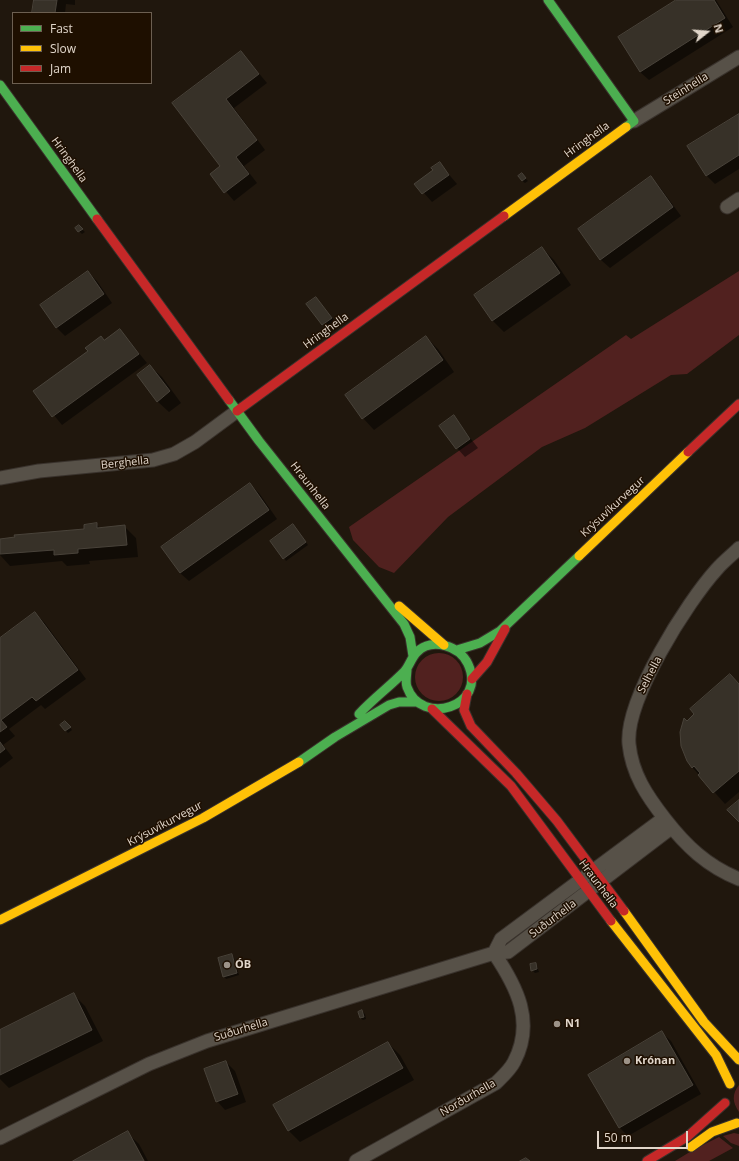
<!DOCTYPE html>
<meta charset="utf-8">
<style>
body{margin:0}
#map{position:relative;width:739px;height:1161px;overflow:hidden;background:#20170d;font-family:"Open Sans",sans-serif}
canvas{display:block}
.legend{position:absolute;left:12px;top:12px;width:140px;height:72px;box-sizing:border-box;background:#1e0f00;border:1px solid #6c5f51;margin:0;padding:5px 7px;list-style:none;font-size:12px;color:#e1d6ca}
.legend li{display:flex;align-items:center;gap:8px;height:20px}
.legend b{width:20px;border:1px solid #6c5f51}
.north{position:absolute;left:687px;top:12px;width:40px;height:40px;-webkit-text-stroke:3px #1e0f00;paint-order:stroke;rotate:73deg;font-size:11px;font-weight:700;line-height:16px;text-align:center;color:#e1d6ca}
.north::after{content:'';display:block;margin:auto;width:14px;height:18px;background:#e1d6ca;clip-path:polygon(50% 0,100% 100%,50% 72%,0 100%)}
.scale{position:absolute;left:597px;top:1131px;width:91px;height:18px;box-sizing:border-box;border:2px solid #e1d6ca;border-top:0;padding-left:5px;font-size:12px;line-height:14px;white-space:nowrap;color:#e1d6ca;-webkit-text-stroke:3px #1e0f00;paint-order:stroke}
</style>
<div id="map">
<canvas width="739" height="1161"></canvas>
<ul class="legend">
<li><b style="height:5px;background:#4caf50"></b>Fast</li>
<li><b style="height:5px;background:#ffc107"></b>Slow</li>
<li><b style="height:5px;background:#c62828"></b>Jam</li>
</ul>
<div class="north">N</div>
<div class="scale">50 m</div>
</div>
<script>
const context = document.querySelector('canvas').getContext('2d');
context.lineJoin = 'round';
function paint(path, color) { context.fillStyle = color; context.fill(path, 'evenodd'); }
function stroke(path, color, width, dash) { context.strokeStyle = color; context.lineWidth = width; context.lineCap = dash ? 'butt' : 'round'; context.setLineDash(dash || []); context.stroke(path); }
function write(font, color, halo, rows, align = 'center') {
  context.font = font + ' "Open Sans",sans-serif'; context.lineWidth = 3; context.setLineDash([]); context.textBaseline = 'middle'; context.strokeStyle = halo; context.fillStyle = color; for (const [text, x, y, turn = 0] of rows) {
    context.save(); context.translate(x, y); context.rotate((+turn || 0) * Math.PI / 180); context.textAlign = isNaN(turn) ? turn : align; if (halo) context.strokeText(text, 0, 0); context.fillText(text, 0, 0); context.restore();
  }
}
paint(new Path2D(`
 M739,271v64l-52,39 -16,1 -86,53 -43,19 -94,70 -54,56 -15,-6 -26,-27 -4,-13 277,-192 5,4z
 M415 677a24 24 0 1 1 48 0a24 24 0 1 1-48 0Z
 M739,1085v27c-7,-10 -7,-18 0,-27z
 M734,1133l5,1v12l-8,-3 -8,-7z
 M719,1137l14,11 -24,13h-34l18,-11z`), '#51211f');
paint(new Path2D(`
 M35,0h40v5l-9,-1 -1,9h-32z
 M678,0h38l17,27 -84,53 -9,-8z
 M241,52l26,31 -33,25 31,42 -21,16 13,17 -23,18 -23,-27 10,-8 -47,-62z
 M739,115v54l-24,15 -9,-9z
 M440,164l17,20 -25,18 -16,-18 18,-13z
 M524,177l4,4 -3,2 -3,-2z
 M651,177l8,9 22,30 -71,52 -9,-8 -22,-31z
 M76,228l6,1 3,3 -3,2z
 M542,248l12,12 17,25 -67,47 -12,-12z
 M88,272l9,9 15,22 -47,33 -8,-8 -16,-23z
 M316,298l24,29 -9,6 -8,-9z
 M120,330l27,33 -85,62 -27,-33z
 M426,337l12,12 16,23 -80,58 -11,-12z
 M150,366l12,11 19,26 -12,9 -12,-11z
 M454,417l24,31 -13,9 -8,-9z
 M250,484l9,9 18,26 -88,62 -9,-8z
 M96,524l4,4 24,-2 12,12 2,19 -49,4 1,3 -23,2 -5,-5 -52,5 -10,-11v-15l85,-10z
 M293,525l15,20 -22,16 -2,-3z
 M35,613l9,9 42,57 -41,30 -4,-4 -32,24 6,7 -12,9 10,13 -13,10v-129z
 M739,684v108l-14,12 -33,-37 -5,-45z
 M61,725h7l4,5 -4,3z
 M231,955l3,3 5,17 -13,4 -2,-3z
 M536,964l3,8 -4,1 -3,-3z
 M74,995l11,11 18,35 -94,47 -9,-9v-48z
 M362,1011l3,3 1,5 -3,1 -3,-2z
 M662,1033l9,8 30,53 -73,42 -8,-8 -31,-53z
 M388,1043l12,12 14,25 -114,62 -11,-11 -14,-25z
 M226,1062l9,9 11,31 -21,8 -8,-9z
 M127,1133l12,11 9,17h-3l-9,-16h-2l8,16h-67z`), '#0007');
const building = new Path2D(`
 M34,0h23l-2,13h-23z
 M676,0h38l11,18 -85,54 -22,-35z
 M241,51l18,23 -33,25 31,41 -21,17 13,17 -25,19 -14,-19 10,-8 -48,-63z
 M739,114v41l-33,21 -19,-30z
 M440,162l9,13 -27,19 -8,-10 19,-14 -2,-2z
 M522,173l4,5 -4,3 -4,-5z
 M651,176l22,31 -73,53 -22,-31z
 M79,225l4,4 -5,3 -3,-4z
 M542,247l18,26 -68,48 -18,-26z
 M88,271l16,23 -48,34 -16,-23z
 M316,297l16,21 -10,7 -16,-21z
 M120,329l19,25 -87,63 -19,-26 55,-40 -3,-3 16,-12 3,4z
 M426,336l17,24 -81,59 -17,-24z
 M150,365l20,26 -13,11 -20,-27z
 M454,415l16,24 -14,10 -17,-23z
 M250,483l19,27 -89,63 -19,-26z
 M97,523v5l28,-3 2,20 -49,4v4l-24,2v-5l-54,4v-15l15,-2 -1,-2 70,-6v-4z
 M293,524l13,18 -23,17 -13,-18z
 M35,612l43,58 -42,31 -4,-4 -31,23 6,7 -7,5v-94z
 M730,674l9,10v87l-26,22 -15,-18 2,-2 -6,-7 -2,2 -5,-7 -6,-15 -1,-14 4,-14 3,3 7,-7 -4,-5z
 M65,721l6,6 -6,4 -5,-6z
 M0,742l5,7 -5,4z
 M739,800v22l-12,-12z
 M232,954l5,19 -14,4 -5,-19z
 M536,963l1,6 -6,2 -1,-7z
 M74,993l18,37 -92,45v-45z
 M362,1010l2,7 -4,1 -2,-6z
 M662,1031l31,54 -74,43 -31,-53z
 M388,1042l15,26 -115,63 -15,-26z
 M226,1061l12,33 -22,8 -12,-33z
 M128,1131l16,30h-71z
 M526,1158l4,3h-10z`);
paint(building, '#373128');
stroke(building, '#49433a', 1);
const street = new Path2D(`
 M634,121l105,-64
 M727,207l12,-8
 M0,478l39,-7 114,-11 21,-6 21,-12 42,-31
 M739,548c-7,7 -15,13 -22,21 -30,33 -92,131 -88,175 3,30 18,52 36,75 21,27 42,47 74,60
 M494,953l7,-14 163,-121
 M0,1138l149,-74 58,-23 287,-88 14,-1 163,-124
 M356,1161l140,-78c6,-6 14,-13 18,-21 21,-40 3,-75 -20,-109`);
const fast = new Path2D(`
 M548,0l86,121 -8,6
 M0,85l97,134
 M229,400l30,41 145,183 6,13 3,19
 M457,650l23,-7 20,-12 79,-75
 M359,714c14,-15 30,-27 45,-42 5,-5 7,-14 13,-20 15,-15 43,-6 51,12 20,43 -47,63 -61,23 -2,-5 0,-13 0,-18
 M299,762l36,-25 54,-32 10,-3h18`);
const slow = new Path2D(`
 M504,216l122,-89
 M579,556l109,-104
 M399,606l45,39
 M624,911l80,111 35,38
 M0,920l203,-102 96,-56
 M611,921l105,134 14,29
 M691,1147l21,-15 25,-9`);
const jam = new Path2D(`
 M97,219l132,181
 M237,411l267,-195
 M688,452l51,-48
 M472,679l15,-17 18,-33
 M467,694l-3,16 7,16 45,47 41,48 67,90
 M432,709l79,77 100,135
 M647,1161l40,-24 38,-34`);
stroke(street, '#39322c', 15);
stroke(fast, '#39322c', 11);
stroke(slow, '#39322c', 11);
stroke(jam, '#39322c', 11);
stroke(street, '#575148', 13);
stroke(fast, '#4caf50', 9);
stroke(slow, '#ffc107', 9);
stroke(jam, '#c62828', 9);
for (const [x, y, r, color] of [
 [227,965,4,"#9d9388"],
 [557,1024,4,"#9d9388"],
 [627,1061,4,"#9d9388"]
]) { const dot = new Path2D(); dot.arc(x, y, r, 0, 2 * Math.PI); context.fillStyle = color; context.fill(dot); stroke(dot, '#1e0f00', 1.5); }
write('11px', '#e1d6ca', '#1e0f00', [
 ["Steinhella",686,89,-32],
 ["Hringhella",587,140,-36],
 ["Hringhella",69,160,54],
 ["Hringhella",326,331,-36],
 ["Berghella",125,463,-6],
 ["Hraunhella",310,486,52],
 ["Krýsuvíkurvegur",613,507,-43],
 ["Selhella",650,675,-63],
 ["Krýsuvíkurvegur",165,824,-28],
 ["Hraunhella",598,884,53],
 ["Suðurhella",553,919,-37],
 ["Suðurhella",241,1030,-17],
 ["Norðurhella",468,1098,-30]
]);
write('bold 11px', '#e1d6ca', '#1e0f00', [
 ["ÓB",235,965],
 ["N1",565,1024],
 ["Krónan",635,1061]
], 'left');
</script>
